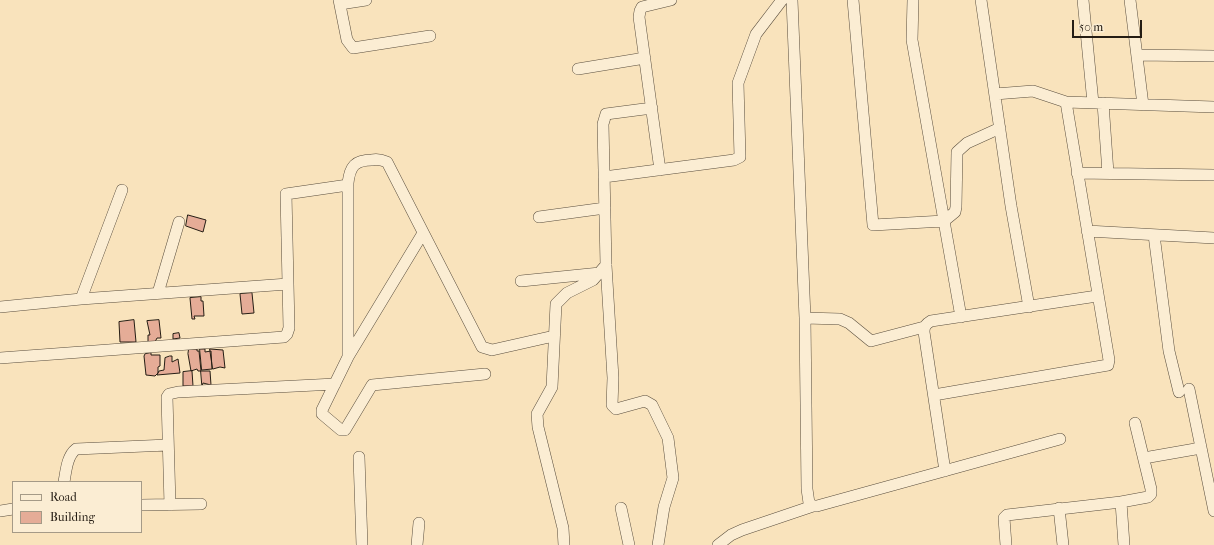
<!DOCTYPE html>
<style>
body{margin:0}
#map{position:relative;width:1214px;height:545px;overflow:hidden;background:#f9e3bc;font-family:"IM FELL French Canon",serif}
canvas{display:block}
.legend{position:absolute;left:12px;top:481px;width:130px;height:52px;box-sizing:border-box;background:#fbedd3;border:1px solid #a59a87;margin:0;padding:5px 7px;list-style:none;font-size:12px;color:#251d14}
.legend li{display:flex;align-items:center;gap:8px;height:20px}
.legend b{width:20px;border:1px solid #a59a87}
.scale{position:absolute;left:1072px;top:20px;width:70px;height:18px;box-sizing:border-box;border:2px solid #251d14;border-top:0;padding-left:5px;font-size:12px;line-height:14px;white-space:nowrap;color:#251d14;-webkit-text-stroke:3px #fbedd3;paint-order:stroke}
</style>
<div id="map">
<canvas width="1214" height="545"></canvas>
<ul class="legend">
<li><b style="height:5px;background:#fbedd3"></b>Road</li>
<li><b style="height:11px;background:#e5ac97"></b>Building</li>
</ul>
<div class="scale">50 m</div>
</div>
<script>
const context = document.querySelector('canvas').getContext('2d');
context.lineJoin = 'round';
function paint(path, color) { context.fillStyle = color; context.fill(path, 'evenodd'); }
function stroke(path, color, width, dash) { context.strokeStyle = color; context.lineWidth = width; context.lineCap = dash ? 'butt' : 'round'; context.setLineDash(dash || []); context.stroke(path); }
const building = new Path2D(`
 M188,215l18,5 -3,12 -17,-6z
 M252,293l2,20 -12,1 -2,-20z
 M201,297v4h2l1,15h-10l1,3h-3l-2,-21z
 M134,320l2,22h-16l-1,-20z
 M159,320l2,18h-4l-2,4h-7v-7h2l-3,-14z
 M179,333l1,5 -7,1v-5z
 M189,349h8v2h2l2,20h-3l-1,-2 -6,2 -3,-17z
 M200,349h5v3l6,-1 1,18 -10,1z
 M210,349l13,1 2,18 -5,-1 -7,2z
 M151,353v2h9v11l-2,1v6l-3,3 -9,-1 -2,-19 1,-2z
 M170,356h2v6l6,-3 2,14 -23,2 2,-4 5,-1 1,-12z
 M192,371l1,15h-10v-14z
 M201,371h9l1,14 -8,-2 -1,3z`);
paint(building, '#e5ac97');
stroke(building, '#251d14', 1);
const minor = new Path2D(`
 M339,0l8,40 6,8 77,-12
 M792,0l13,318 2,171 2,14 4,3h4l243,-67
 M853,0l20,225 71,-4 11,-9 1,-5 1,-55 10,-9 33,-15
 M913,0l-1,40 49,277
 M981,0l30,206 18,101
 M1083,0l10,103
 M1130,0l13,105
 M340,4l26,-4
 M1138,55l76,1
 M578,69l67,-11
 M995,94l38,-3 33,11 148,5
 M1103,103l5,70
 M652,108l-46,6 -3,10 3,141 7,113 -1,27 4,4 29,-8 7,4 16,33 5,40 -9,29 -6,38
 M660,170l-21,-153 1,-6 2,-4 29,-7
 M1077,173l137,2
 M604,177l130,-17 6,-3 -2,-74 18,-49 26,-34
 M539,217l66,-9
 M1087,231l127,7
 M423,233l-75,124 -26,53v4l19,16h4l27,-45 113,-11
 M1154,235l15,116 10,41
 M521,281l79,-8
 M158,293l21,-71
 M81,299l41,-109
 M0,307l81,-8 207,-15
 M805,318l35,1 9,4 22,18 53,-14
 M348,357v-174c2,-17 7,-23 24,-23 5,-1 10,0 15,2l95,185 10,3 62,-14
 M0,358l284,-21 3,-3 2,-6 -3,-134 62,-9
 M1189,389l25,122
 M934,395l174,-30 1,-5 -43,-258
 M359,457l3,88
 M1144,458l57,-10
 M945,471l-21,-139c0,-6 2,-8 7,-11l166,-25
 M64,482c2,-11 3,-26 12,-33l92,-4
 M1121,502l3,43
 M141,505l60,-1
 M170,505l-3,-108 2,-3 9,-2 157,-8
 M621,508l8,37
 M1059,508l4,37
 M0,511l13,-2
 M417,545l2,-22
 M564,545l-1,-17 -25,-101 -1,-13 15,-27 4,-83 11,-11 26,-13 13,-15
 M718,545l13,-10 11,-5 71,-24
 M1006,545l-2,-27 3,-3 114,-13 27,-5 3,-3v-5l-16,-66`);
stroke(minor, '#5a4e3e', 12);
stroke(minor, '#fbedd3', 11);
</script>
